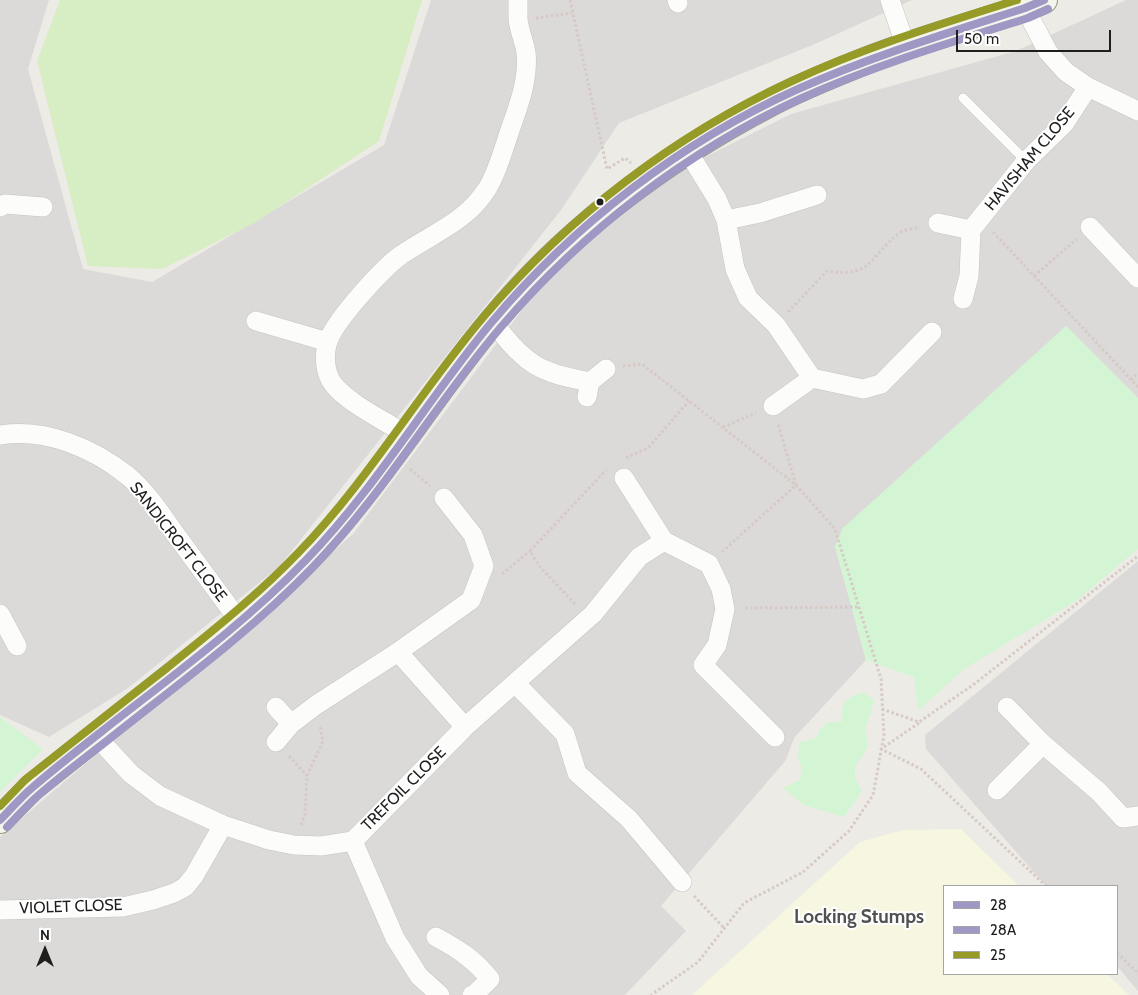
<!DOCTYPE html>
<style>
body{margin:0}
#map{position:relative;width:1138px;height:995px;overflow:hidden;background:#edebe6;font-family:Cabin,sans-serif}
canvas{display:block}
.legend{position:absolute;left:943px;top:885px;width:175px;height:90px;box-sizing:border-box;background:#fff;border:1px solid #a5a5a5;margin:0;padding:6px 9px;list-style:none;font-size:15px;color:#1e1e1e}
.legend li{display:flex;align-items:center;gap:10px;height:25px}
.legend b{width:25px;border:1px solid #a5a5a5}
.north{position:absolute;left:20px;top:925px;width:50px;height:50px;-webkit-text-stroke:4px #fff;paint-order:stroke;rotate:0deg;font-size:14px;font-weight:700;line-height:20px;text-align:center;color:#1e1e1e}
.north::after{content:'';display:block;margin:auto;width:18px;height:22px;background:#1e1e1e;clip-path:polygon(50% 0,100% 100%,50% 72%,0 100%)}
.scale{position:absolute;left:956px;top:30px;width:155px;height:22px;box-sizing:border-box;border:2px solid #1e1e1e;border-top:0;padding-left:6px;font-size:15px;line-height:18px;white-space:nowrap;color:#1e1e1e;-webkit-text-stroke:4px #fff;paint-order:stroke}
</style>
<div id="map">
<canvas width="1138" height="995"></canvas>
<ul class="legend">
<li><b style="height:6px;background:#9f97c4"></b>28</li>
<li><b style="height:6px;background:#9f97c4"></b>28A</li>
<li><b style="height:6px;background:#969a27"></b>25</li>
</ul>
<div class="north">N</div>
<div class="scale">50 m</div>
</div>
<script>
const context = document.querySelector('canvas').getContext('2d');
context.lineJoin = 'round';
function paint(path, color) { context.fillStyle = color; context.fill(path, 'evenodd'); }
function stroke(path, color, width, dash) { context.strokeStyle = color; context.lineWidth = width; context.lineCap = dash ? 'butt' : 'round'; context.setLineDash(dash || []); context.stroke(path); }
function write(font, color, halo, rows, align = 'center') {
  context.font = font + ' Cabin,sans-serif'; context.lineWidth = 4; context.setLineDash([]); context.textBaseline = 'middle'; context.strokeStyle = halo; context.fillStyle = color; for (const [text, x, y, turn = 0] of rows) {
    context.save(); context.translate(x, y); context.rotate((+turn || 0) * Math.PI / 180); context.textAlign = isNaN(turn) ? turn : align; if (halo) context.strokeText(text, 0, 0); context.fillText(text, 0, 0); context.restore();
  }
}
paint(new Path2D(`
 M0,0h49l-21,69 55,200 69,13 232,-137 47,-145h481l-97,44 -196,79 -58,87 -281,356 -152,122 -79,49 -49,-22z
 M1126,0h12v398l-72,-72 -231,220 31,114 -72,78 -8,22 -125,146 25,25 -61,64h-625v-158l353,-303 193,-256 129,-106 116,-58 225,-63z
 M1138,561v430l-21,-25v-80h-71l-120,-137 -1,-14z`), '#dcdad8');
paint(new Path2D(`
 M961,829l58,57h-75v88h163l22,21h-437l168,-153 43,-12z`), '#f6f6e1');
paint(new Path2D(`
 M60,0h362l-43,141 -123,81 -94,47 -74,-3 -51,-205z`), '#d7edc3');
paint(new Path2D(`
 M1066,326l72,72v151l-62,52 -112,68 -46,42 -4,-34 -48,-17 -31,-114 8,-18z
 M863,692l11,8 -3,13 -6,15 3,17 -4,9 -9,11v13l7,13 -18,26 -40,-12 -21,-17 17,-8 2,-10 -4,-13 1,-14 17,-5 3,-8 9,-8h14c-1,-21 2,-23 21,-30z
 M0,717l43,32 -43,43z`), '#d3f5d4');
const lane = new Path2D(`
 M963,98l63,63`);
const street = new Path2D(`
 M677,0l1,3
 M890,0l16,47
 M1088,87l50,24
 M687,150l30,49 9,21 9,49 13,29 28,27 36,53 51,11 18,-5 51,-52
 M0,207l5,-3 38,3
 M726,220l34,-7 57,-18
 M938,223l33,7
 M1090,227l48,51
 M963,299l6,-23 2,-46 55,-69 38,-37 24,-37 -22,-15 -18,-20 -23,-44
 M256,321l72,21
 M492,321c9,11 18,24 29,33 19,19 44,23 69,28
 M587,397l3,-15 16,-13
 M773,406l39,-28
 M0,435c46,-7 93,13 128,41 19,16 34,39 48,59 21,29 43,58 64,87
 M407,435c-22,-14 -58,-31 -74,-51 -8,-11 -9,-27 -6,-40 6,-22 55,-75 74,-89 32,-22 64,-32 86,-66 10,-16 15,-35 21,-53 9,-27 21,-54 18,-84 -2,-11 -7,-22 -8,-33 0,-6 0,-13 0,-19
 M624,478l40,63
 M0,614l17,32
 M398,652l67,75
 M515,683l50,51 12,39 52,46 53,63
 M276,707l15,17
 M1007,707l36,37
 M95,735l36,39 29,22 63,29 46,15 25,5 27,1 32,-5 112,-114 128,-113 46,-57 25,-16 45,23 12,25 4,20 -8,36 -14,20 72,72
 M276,742l15,-18 25,-19 82,-53 73,-52 13,-34 -11,-31 -29,-37
 M997,790l46,-46 56,48 24,26 15,-2
 M353,841l42,97 24,38 21,19
 M0,910l123,-3 30,-7 21,-7 11,-6 9,-11 29,-51
 M436,937c22,12 38,22 54,42l-15,15 -3,1`);
const secondary = new Path2D(`
 M0,820l31,-32 179,-142c44,-36 87,-73 124,-117 57,-66 102,-140 158,-207 76,-92 173,-164 278,-219 24,-13 49,-23 73,-33 59,-25 121,-42 182,-62l19,-8`);
stroke(lane, '#c5c4c2', 10);
stroke(street, '#c5c4c2', 20);
stroke(secondary, '#94977e', 28);
stroke(new Path2D(`
 M570,0l37,169 18,-11 6,5
 M536,18l36,-5
 M993,232l145,155
 M1034,276l43,-37
 M788,312l39,-41c47,8 43,-17 74,-39 5,-3 13,-3 19,-5
 M623,366l19,-2 154,121 39,44 46,150 3,56 -11,60 -24,36 -46,41 -59,31 -46,59 -47,33
 M1131,380l7,-7
 M723,427l33,-14
 M626,458l22,-10 41,-47
 M410,469l20,17
 M722,552l74,-67 -18,-61
 M502,574l28,-23
 M575,604l-36,-38 -9,-15 76,-81
 M745,608l114,-1
 M882,709l37,13 54,-37 165,-129
 M919,723l-38,26 40,20 125,117
 M289,756l18,20
 M301,825l4,-11 2,-38 16,-35 -3,-14
 M694,896l30,32
 M1117,953l21,20`), '#d7c9c5', 3, [2.5, 2.5]);
stroke(lane, '#fcfcfb', 9);
stroke(street, '#fcfcfb', 19);
stroke(secondary, '#f3f4ea', 26);
stroke(new Path2D(`
 M0,820c11,-11 21,-23 33,-33 22,-19 45,-37 68,-55 70,-55 143,-108 205,-172 70,-72 121,-160 185,-237 83,-99 190,-181 307,-234 74,-33 150,-56 227,-81l19,-8`), '#9f97c4', 8);
stroke(new Path2D(`
 M7,827c11,-11 21,-23 33,-33 22,-19 45,-36 68,-54 69,-55 142,-108 204,-172 72,-74 123,-164 189,-241 82,-96 186,-176 301,-229 73,-33 150,-56 226,-80l20,-9`), '#9f97c4', 8);
stroke(new Path2D(`
 M0,806l25,-26c47,-37 94,-75 142,-112 45,-37 91,-73 131,-115 71,-73 122,-162 188,-239 83,-98 189,-179 306,-233 73,-34 149,-57 225,-81`), '#969a27', 8);
for (const [x, y, r, color] of [
 [600,202,4.5,"#1e1e1e"]
]) { const dot = new Path2D(); dot.arc(x, y, r, 0, 2 * Math.PI); context.fillStyle = color; context.fill(dot); stroke(dot, '#fff', 2); }
write('16px', '#1e1e1e', '#fff', [
 ["HAVISHAM CLOSE",1030,159,-50],
 ["SANDICROFT CLOSE",178,542,52],
 ["TREFOIL CLOSE",404,789,-45],
 ["VIOLET CLOSE",71,907,-2]
]);
write('bold 19px', '#515151', '#fff', [
 ["Locking Stumps",859,917]
]);
</script>
